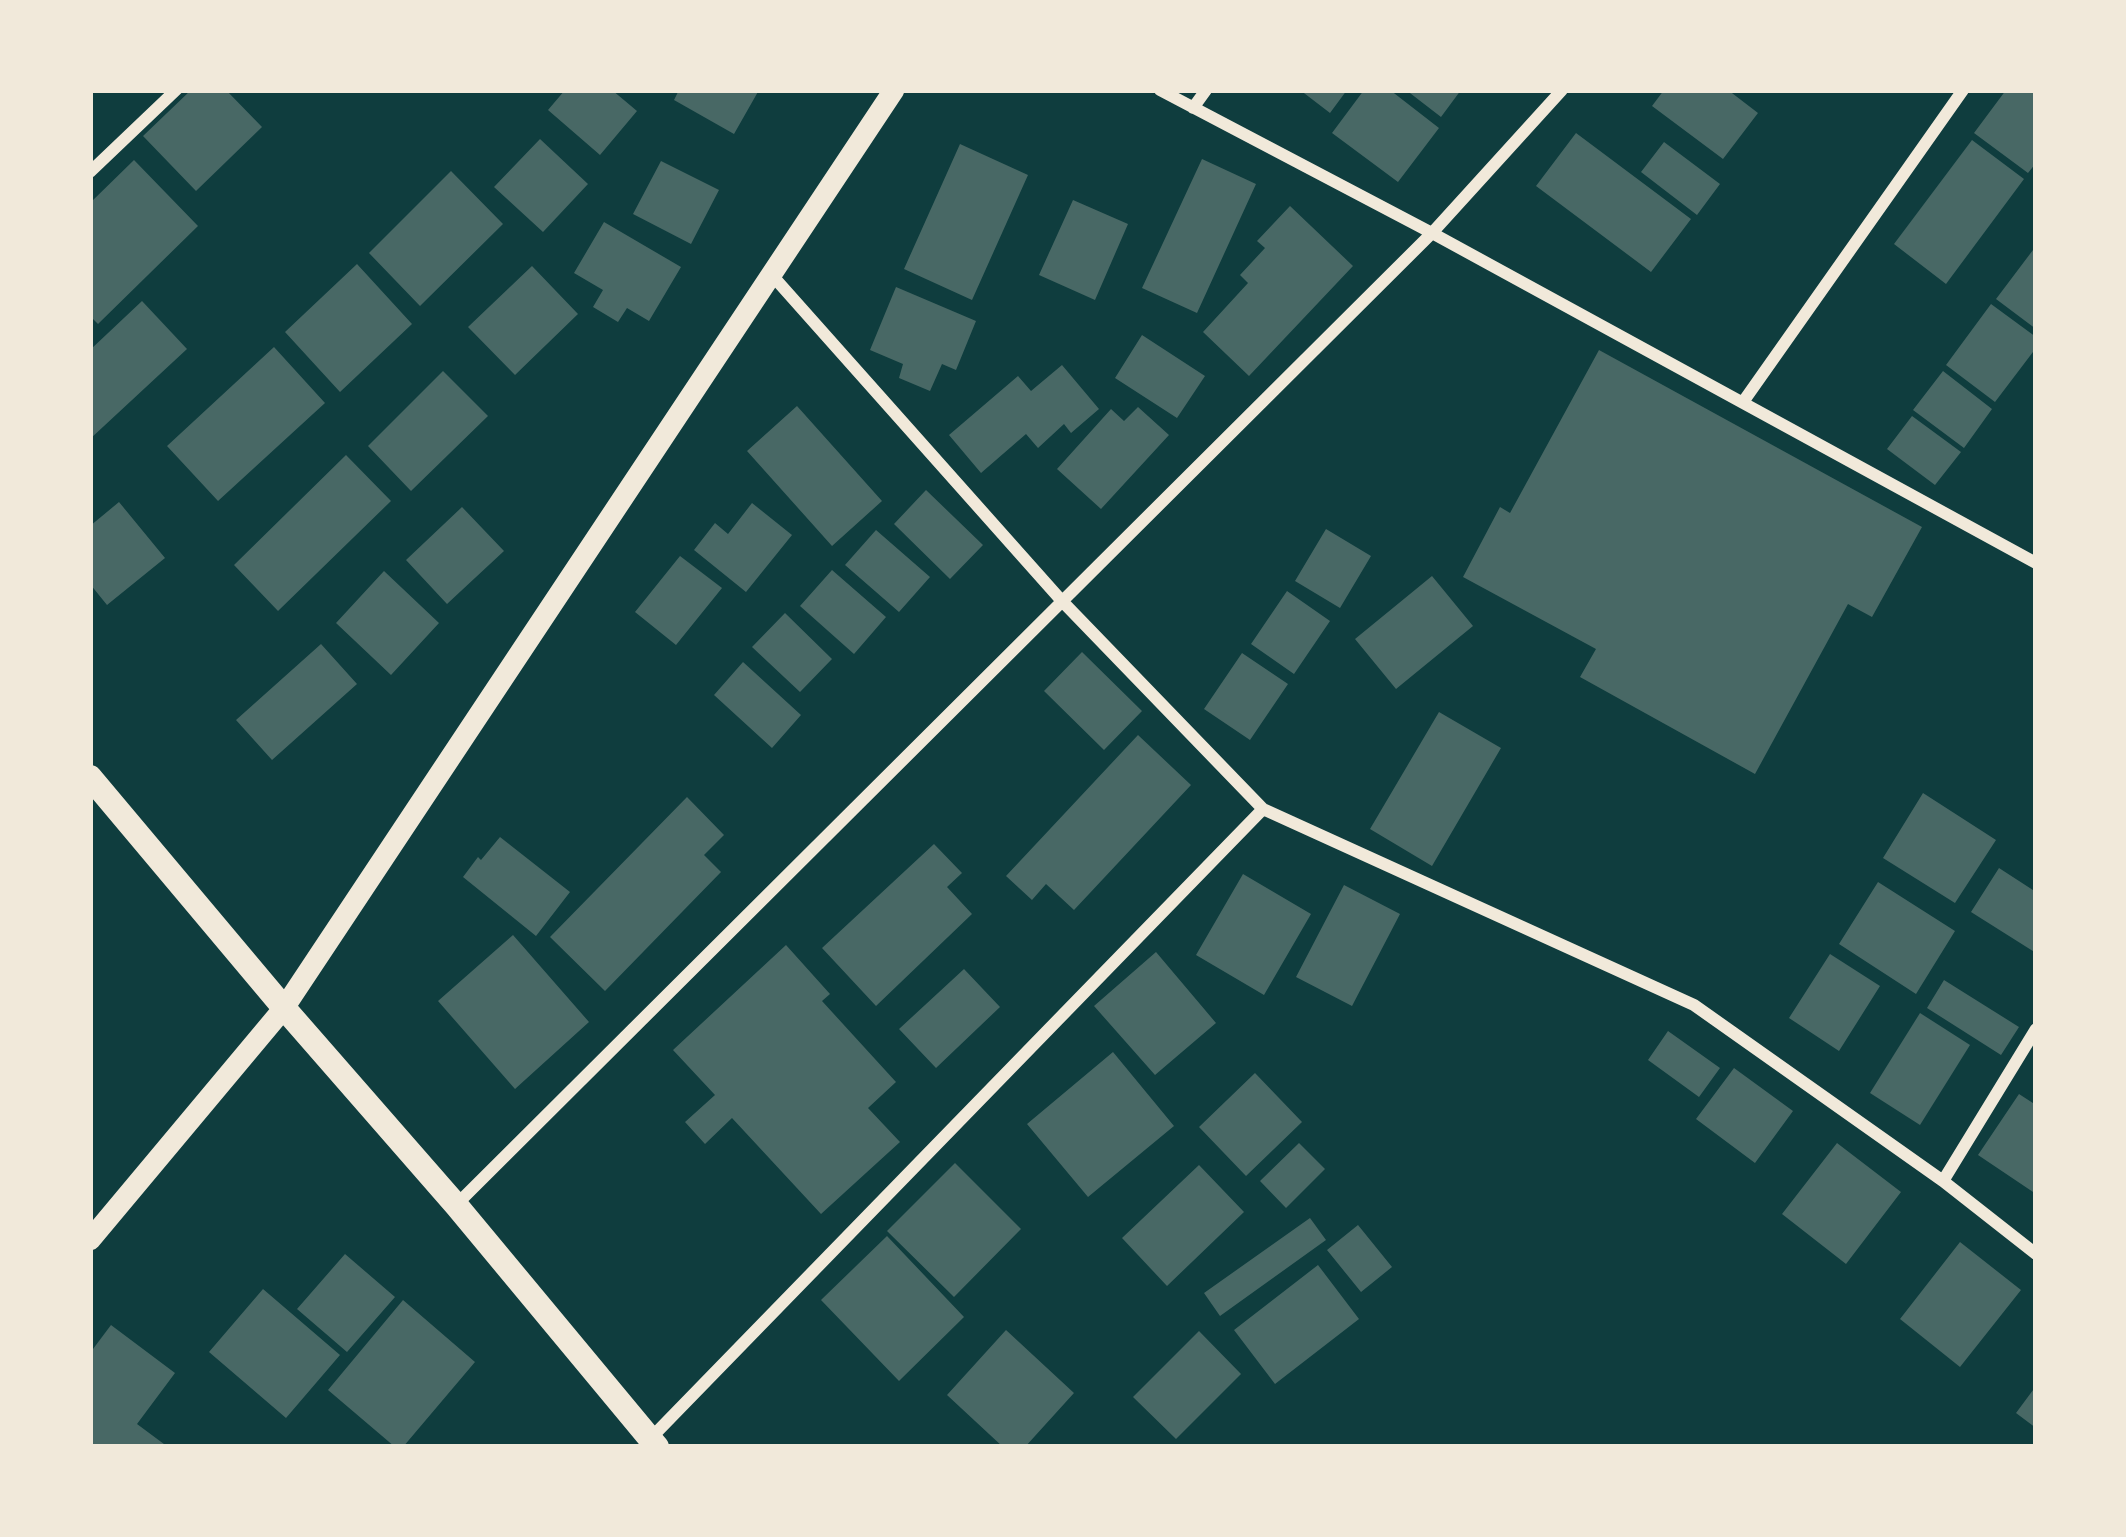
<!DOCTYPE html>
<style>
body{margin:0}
#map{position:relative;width:2126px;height:1537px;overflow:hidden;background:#0f3d3e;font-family:Cabin,sans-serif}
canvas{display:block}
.frame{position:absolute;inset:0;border:93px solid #f1e9da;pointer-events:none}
</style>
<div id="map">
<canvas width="2126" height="1537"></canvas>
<div class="frame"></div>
</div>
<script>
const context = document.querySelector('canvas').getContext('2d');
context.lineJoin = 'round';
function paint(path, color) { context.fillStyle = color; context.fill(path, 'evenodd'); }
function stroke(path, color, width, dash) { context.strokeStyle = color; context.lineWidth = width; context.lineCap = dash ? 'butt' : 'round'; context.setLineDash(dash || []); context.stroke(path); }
paint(new Path2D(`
 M191,90h35l36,37 -66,64 -53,-55z
 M565,90h47l25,21 -37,44 -52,-45z
 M679,90h80l-25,44 -60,-34z
 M1300,90h47l-17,23z
 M1364,90h26l49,38 -41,54 -66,-49z
 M1406,90h55l-20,27z
 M1664,90h64l30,23 -35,46 -71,-53z
 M2006,90h30v73l-8,10 -54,-40z
 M1576,133l115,86 -40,53 -115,-86z
 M540,139l48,45 -45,48 -49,-45z
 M1972,140l52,39 -78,105 -52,-40z
 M1664,142l56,42 -23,31 -56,-43z
 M960,144l68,31 -56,125 -68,-31z
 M1202,159l54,25 -59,129 -55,-25z
 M134,160l64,66 -100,98 -8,-8v-113z
 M661,161l58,29 -28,54 -58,-30z
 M451,171l52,53 -83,82 -51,-53z
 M1073,200l55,24 -33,76 -56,-25z
 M1290,206l63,60 -104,110 -46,-44 45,-49 -8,-8 25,-27 -8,-7z
 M604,222l77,45 -32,54 -22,-13 -9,14 -25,-15 10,-17 -29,-17z
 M2036,246v83l-40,-30z
 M357,264l55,60 -72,68 -55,-60z
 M532,266l46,48 -63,61 -47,-48z
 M896,287l80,34 -20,49 -14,-6 -12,27 -31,-13 4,-14 -33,-14z
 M142,301l45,48 -97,90v-89z
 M1991,304l45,33v11l-41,54 -49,-37z
 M1142,335l63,41 -28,42 -62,-40z
 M274,347l51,56 -107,98 -51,-55z
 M1599,350l323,177 -50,90 -24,-13 -93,170 -175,-97 16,-28 -133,-72 37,-70 10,6z
 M1062,365l37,44 -28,24 -7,-9 -26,24 -12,-14 -45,39 -32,-38 69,-59 13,15z
 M443,371l45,45 -77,75 -43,-45z
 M1943,371l49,38 -28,39 -51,-38z
 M797,406l85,95 -50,45 -85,-95z
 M1138,407l31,28 -68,74 -44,-40 54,-60 13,12z
 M1912,416l49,36 -26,33 -48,-36z
 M346,455l45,46 -113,110 -44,-46z
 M926,490l57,55 -33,34 -56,-55z
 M119,502l46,56 -58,47 -17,-21v-58z
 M752,503l40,32 -46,57 -52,-42 21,-27 13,11z
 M462,507l42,44 -57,53 -41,-44z
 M1326,529l45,27 -31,52 -45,-27z
 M876,530l54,47 -31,35 -54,-47z
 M680,556l42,32 -46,57 -41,-33z
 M832,570l54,47 -32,37 -54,-48z
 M384,571l55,52 -48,52 -55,-52z
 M1432,576l41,50 -77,63 -41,-50z
 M1287,591l43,30 -36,53 -43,-30z
 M785,613l47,46 -32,33 -48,-45z
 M321,644l36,40 -85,76 -36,-40z
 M1082,652l60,59 -38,39 -60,-59z
 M1242,653l46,31 -38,56 -46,-31z
 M743,662l58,53 -29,33 -58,-53z
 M1439,712l62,36 -69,118 -62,-37z
 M1138,735l53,50 -117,125 -28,-26 -14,16 -26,-24z
 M1923,793l73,47 -41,63 -72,-45z
 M687,797l37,38 -20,20 17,17 -116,119 -55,-54z
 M500,837l70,55 -34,44 -73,-59 15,-20 3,3z
 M934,844l28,29 -15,14 25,27 -96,92 -54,-58z
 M1999,868l37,24v61l-65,-41z
 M1243,874l68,40 -47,81 -68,-40z
 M1878,882l77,49 -39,63 -77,-50z
 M1344,885l56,29 -48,92 -56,-29z
 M513,935l76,87 -74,67 -77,-88z
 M786,945l44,49 -8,7 74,81 -28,26 32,34 -79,72 -89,-96 -27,26 -20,-22 30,-27 -42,-45z
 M1156,952l60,71 -61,52 -61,-69z
 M1830,954l50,32 -41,65 -50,-33z
 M964,969l36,38 -64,61 -37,-39z
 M1944,980l75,47 -18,28 -74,-47z
 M1920,1013l50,32 -50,80 -50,-32z
 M1668,1031l52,37 -21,29 -51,-37z
 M1113,1052l61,74 -86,71 -61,-73z
 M1734,1068l59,43 -38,52 -59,-44z
 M1255,1073l47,49 -56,54 -47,-49z
 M2019,1094l17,11v89l-58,-39z
 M1299,1143l26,26 -39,39 -26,-27z
 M1837,1143l64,49 -55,72 -64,-50z
 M955,1163l66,66 -67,68 -67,-66z
 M1199,1165l45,47 -77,74 -45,-48z
 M1310,1218l16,22 -106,76 -16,-23z
 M1358,1225l34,42 -31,25 -34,-42z
 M887,1236l77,81 -65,64 -78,-81z
 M1960,1242l61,48 -61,77 -60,-48z
 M345,1254l50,43 -48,55 -50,-43z
 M1318,1265l41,54 -84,65 -41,-54z
 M263,1289l77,66 -54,63 -77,-66z
 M403,1300l72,62 -72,85h-8l-67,-57z
 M111,1325l64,48 -38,51 31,23 -78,-1v-93z
 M1006,1330l68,63 -49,54h-22l-56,-52z
 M1199,1331l42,43 -65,65 -43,-42z
 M2036,1386v42l-20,-15z`), '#486865');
stroke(new Path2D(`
 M1160,90l272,143 604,330
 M1193,108l13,-18
 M90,172l86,-82
 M771,274l290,326 202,209 431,196 249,176 93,73
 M1743,402l220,-312
 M1943,1181l93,-152
 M456,1205l976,-972 130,-143
 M650,1439l613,-630`), '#f1e9da', 12);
stroke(new Path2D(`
 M90,1240l194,-232 610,-918`), '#f1e9da', 21);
stroke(new Path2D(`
 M90,777l194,231 172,197 201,242`), '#f1e9da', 24);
</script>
